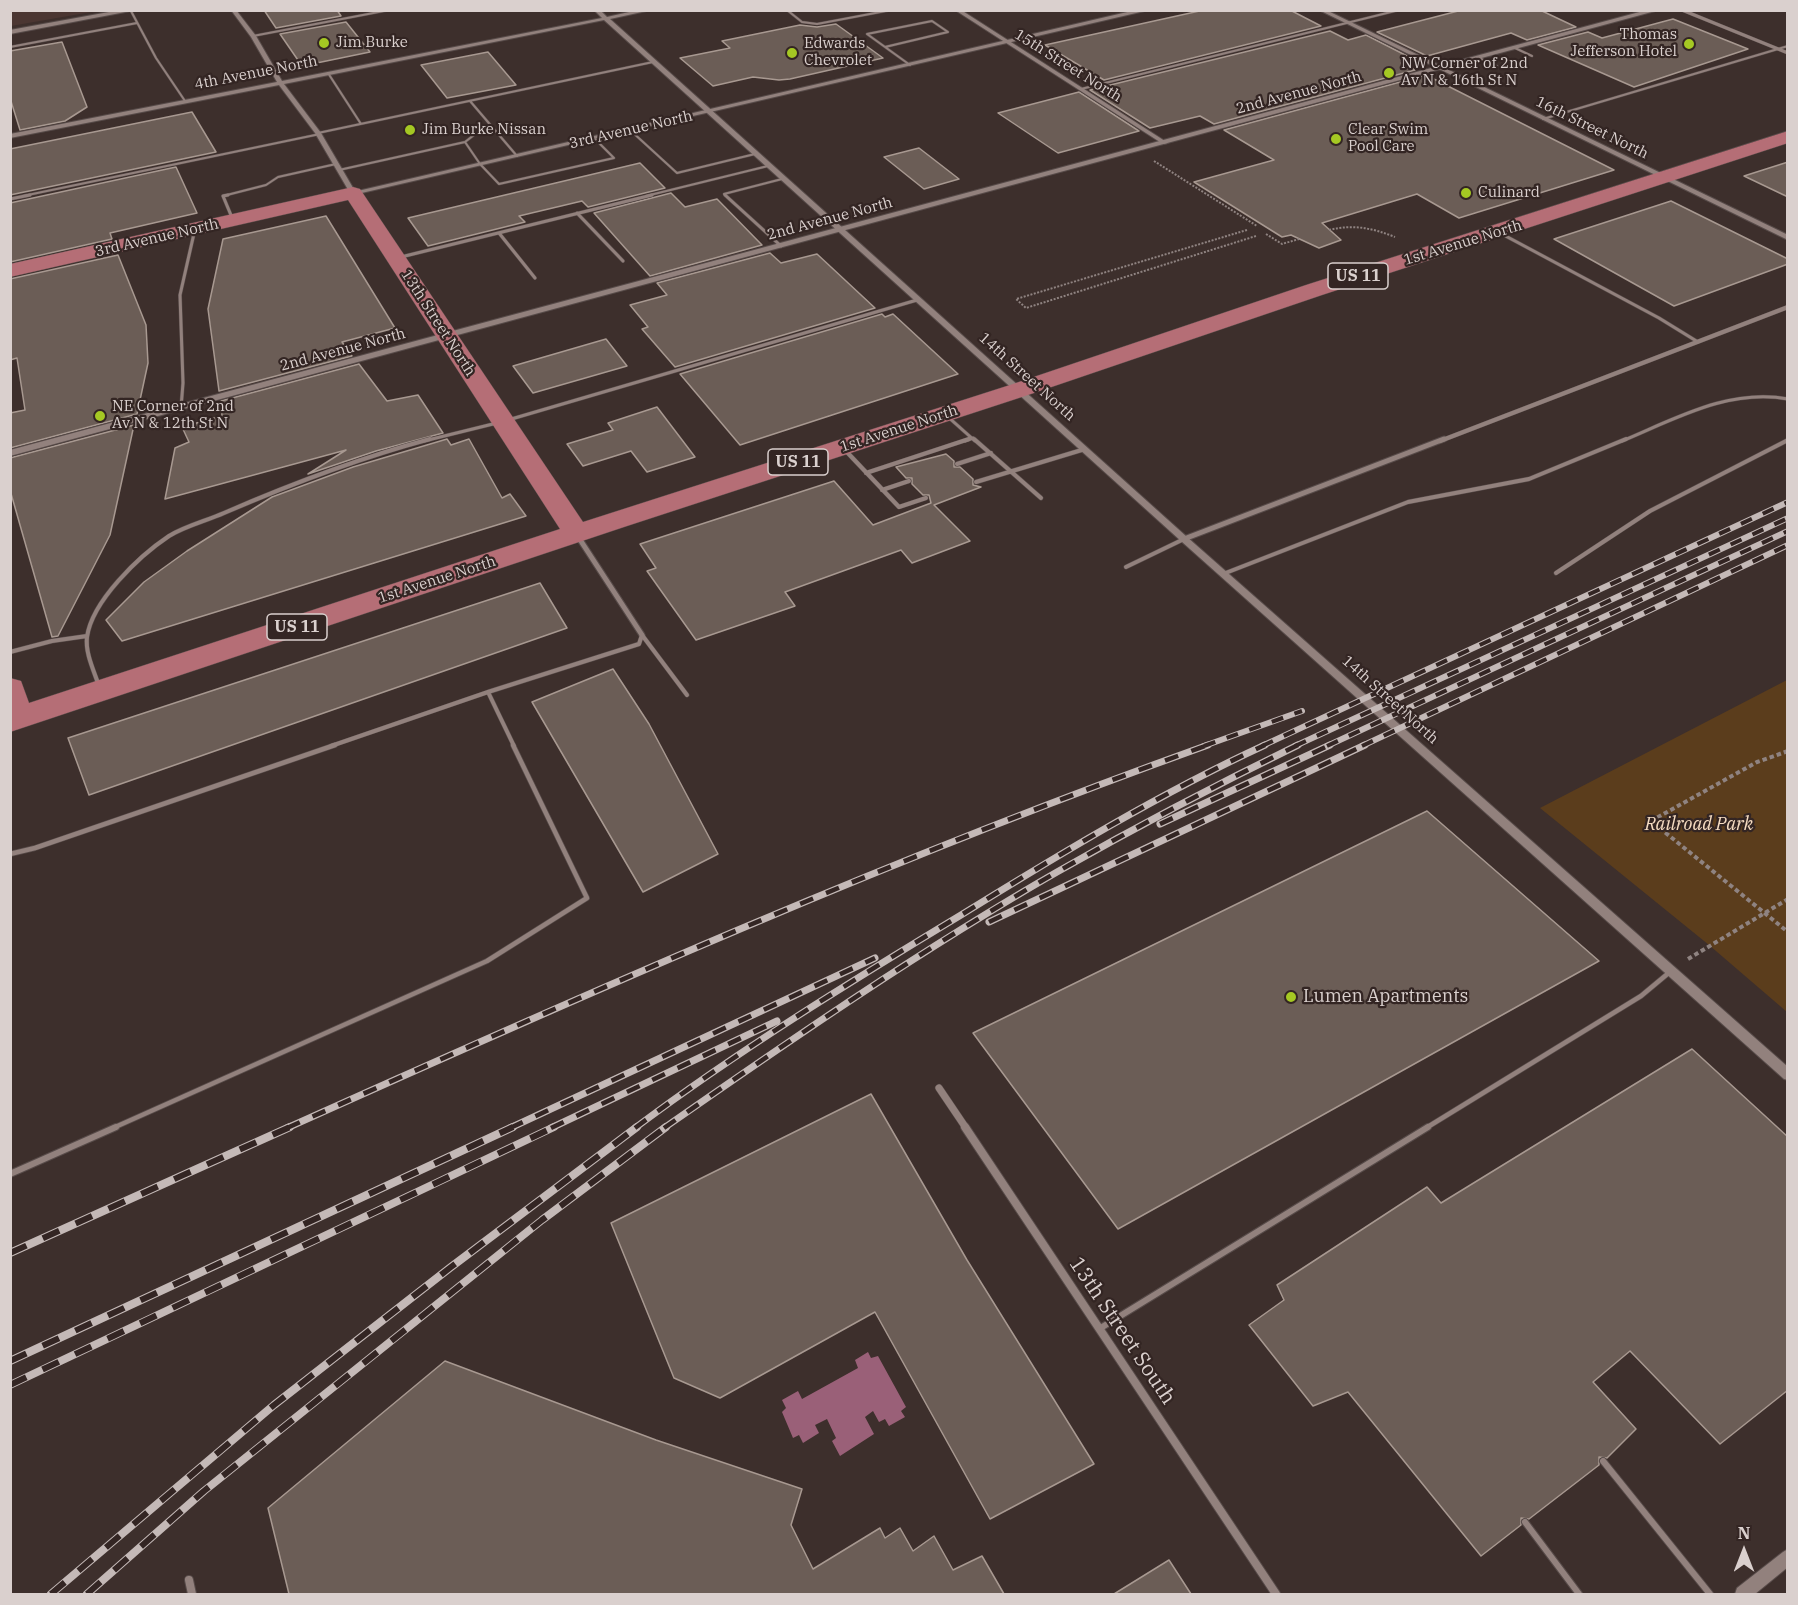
<!DOCTYPE html>
<style>
body{margin:0}
#map{position:relative;width:1798px;height:1605px;overflow:hidden;background:#3d2f2c;font-family:"IBM Plex Serif",serif}
canvas{display:block}
.frame{position:absolute;inset:0;border:12px solid #dad0ce;pointer-events:none}
.north{position:absolute;left:1714px;top:1521px;width:60px;height:60px;-webkit-text-stroke:4px #332523;paint-order:stroke;rotate:0deg;font-size:16px;font-weight:700;line-height:24px;text-align:center;color:#dad0ce}
.north::after{content:'';display:block;margin:auto;width:21px;height:27px;background:#dad0ce;clip-path:polygon(50% 0,100% 100%,50% 72%,0 100%)}
</style>
<div id="map">
<canvas width="1798" height="1605"></canvas>
<div class="frame"></div>
<div class="north">N</div>
</div>
<script>
const context = document.querySelector('canvas').getContext('2d');
context.lineJoin = 'round';
function paint(path, color) { context.fillStyle = color; context.fill(path, 'evenodd'); }
function stroke(path, color, width, dash) { context.strokeStyle = color; context.lineWidth = width; context.lineCap = dash ? 'butt' : 'round'; context.setLineDash(dash || []); context.stroke(path); }
function write(font, color, halo, rows, align = 'center') {
  context.font = font + ' "IBM Plex Serif",serif'; context.lineWidth = 4.5; context.setLineDash([]); context.textBaseline = 'middle'; context.strokeStyle = halo; context.fillStyle = color; for (const [text, x, y, turn = 0] of rows) {
    context.save(); context.translate(x, y); context.rotate((+turn || 0) * Math.PI / 180); context.textAlign = isNaN(turn) ? turn : align; if (halo) context.strokeText(text, 0, 0); context.fillText(text, 0, 0); context.restore();
  }
}
paint(new Path2D(`
 M11,10h86v1l-86,15z`), '#4b3632');
paint(new Path2D(`
 M1787,680v332l-78,-67 -169,-137z`), '#5b3d1c');
paint(new Path2D(`
 M868,1352l3,6 7,-2 28,51 -5,4 4,6 -16,9 -4,-7 -6,3 -6,-11 -8,6 9,17 -34,22 -8,-15 4,-3 -9,-19 -12,6 4,8 -16,10 -4,-8 -6,3 -11,-26 4,-4 -4,-8 16,-9 4,8 56,-31 -3,-8z`), '#9a6078');
const building = new Path2D(`
 M264,10h73l4,6 -65,12z
 M1204,10h86l31,16 -217,54 -59,-35z
 M1462,10h78l36,17 -49,13 -16,-7 -84,23 -50,-24z
 M1673,19l75,30 -114,38 -96,-42 50,-13 14,6z
 M346,22l24,30 -68,14 -22,-32z
 M836,24l47,34 -93,21 -11,1 -26,-3 -40,9 -33,-28 50,-10 -8,-7 78,-16 17,2z
 M1330,31l18,9 18,-5 49,25 -14,3 14,7 -201,54 -14,-8 -50,12 -60,-38z
 M62,42l25,65 -22,14 -45,9 -10,-32v-47z
 M488,52l28,33 -69,13 -26,-33z
 M1426,75l188,95 -155,48 -42,-24 -95,29 19,17 -22,8 -28,-13 -9,2 -88,-55 80,-22 -50,-30z
 M1079,92l60,39 -81,22 -60,-40z
 M192,112l24,40 -206,43v-46z
 M919,148l40,31 -35,10 -40,-32z
 M1788,162v35l-44,-21z
 M640,163l25,25 -77,19 -6,-6 -63,15 6,6 -97,24 -20,-28z
 M176,167l21,46 -87,20 2,6 -102,23v-59z
 M671,193l14,14 32,-8 45,46 -112,31 -56,-63z
 M1671,201l117,58v5l-114,42 -120,-67z
 M326,216l69,112 -53,14 10,14 -133,35 -11,-82 15,-70z
 M770,253l11,10 36,-9 58,54 -200,59 -33,-38 6,-2 -18,-22 37,-10 -10,-12z
 M118,255l28,70 2,38 -11,51 -127,34v-35l15,-3 -8,-52 -7,2v-81z
 M882,314l3,3 8,-3 65,60 -218,71 -60,-71z
 M606,339l21,27 -94,27 -20,-27z
 M359,364l28,37 31,-6 25,38 -67,18 -68,23 38,-24 -181,49 10,-51 14,-6 -7,-15 40,-11 -1,-15z
 M657,407l38,50 -48,15 -16,-21 -48,15 -16,-22 46,-14 -5,-7z
 M134,425l-24,110 -52,101 -6,1 -42,-147v-32z
 M447,439l4,6 18,-6 33,59 8,-4 16,22 -404,125 -16,-21 38,-38 43,-31 85,-54 81,-30z
 M946,454l8,7v6h6l13,12v6l8,2 -47,18 36,36 -58,22 -11,-13 -116,42 10,14 -99,34 -49,-69 9,-3 -16,-24 194,-63 39,44 58,-22 -2,-8h-6l-11,-11v-6h-6l-10,-11z
 M540,583l27,45 -478,167 -21,-57z
 M613,669l36,55 69,130 -75,38 -111,-190z
 M1427,811l172,150 -481,268 -145,-196z
 M1692,1049l96,88v253l-68,54 -90,-93 -37,31 43,47 -29,29 -8,-1v8l-70,54 -8,-1v7l-40,31 -133,-164 -35,14 -64,-81 35,-25 -7,-15 150,-98 14,16z
 M871,1094l96,166 127,204 -104,55 -115,-207 -155,86 -46,-20 -63,-155z
 M445,1361l211,79 146,49 -11,36 22,44 67,-41 5,10 15,-10 13,23 21,-15 19,34 29,-14 22,38h-715l-21,-86z
 M1169,1560l22,34h-77z`);
paint(building, '#6b5d56');
stroke(building, '#a89991', 1.5);
const serviceFar4 = new Path2D(`
 M787,10l15,12 15,2 74,-14
 M131,11l25,47 29,43
 M867,34l65,-13 16,11 -63,15
 M867,34l43,31
 M253,36l136,-26
 M10,47l127,-24
 M1515,48l17,8
 M1479,58l18,8
 M328,73l33,51
 M1081,89l318,-79
 M470,101l47,55
 M1543,119l245,-73
 M630,130l47,43 78,-19
 M318,133l335,-71
 M465,142l15,22 19,20 115,-26 -20,-20
 M339,170l126,-28 9,-7 -7,-8
 M23,196l297,-62
 M223,196l43,-11 12,-8 58,-13
 M646,196l122,-30
 M726,196l-2,-2 58,-15`);
const serviceFar3 = new Path2D(`
 M228,195l-5,1 10,24
 M725,195l56,51
 M10,199l20,-4
 M577,213l46,48
 M499,233l36,45
 M1500,233l159,85 39,24
 M401,257l251,-62
 M181,408l2,-25 -3,-88 15,-66
 M947,416l28,25
 M508,420l409,-120
 M424,441l73,-18
 M965,441l8,-3
 M1622,441c53,-22 107,-53 166,-42`);
const serviceFar2 = new Path2D(`
 M974,439l67,59
 M844,449l55,58 27,-9
 M957,464l34,-11
 M866,473l103,-34
 M976,482l109,-33
 M882,490l27,-9
 M1126,567l58,-28
 M1556,573l94,-62 138,-71
 M1223,574l185,-72 121,-23 97,-40
 M10,652l42,-11 35,-5
 M99,686c-5,-15 -14,-33 -12,-49 5,-36 52,-81 82,-101 16,-10 37,-15 55,-23 67,-29 135,-55 206,-74
 M488,692l26,54
 M331,746l157,-54 151,-48 3,-9 45,60`);
const serviceFar1 = new Path2D(`
 M10,854l25,-6 300,-103
 M113,1128l374,-167 100,-63 -74,-153
 M1426,1128l215,-132 30,-25`);
const service = new Path2D(`
 M10,1174l106,-47
 M1099,1329l329,-202
 M1603,1461l107,133
 M1525,1522l54,72`);
const minorFar4 = new Path2D(`
 M1682,10l106,43`);
const minorFar3 = new Path2D(`
 M1440,441l348,-134`);
const minorFar2 = new Path2D(`
 M577,535l65,100
 M1184,539l260,-100`);
const minorFar1 = new Path2D(`
 M939,1088l27,40`);
const minor = new Path2D(`
 M965,1127l311,467
 M189,1580l3,14`);
const tertiary = new Path2D(`
 M231,10h5l20,26 26,45 320,-63 -8,-8h6l7,7 31,-7h13l-41,9 577,518 601,530v13l-4,-1 -603,-538 -577,-521 -320,64 37,49 35,60 -3,2 -3,-2 -35,-60 -36,-48 -269,53v-4l267,-52 -26,-45z
 M955,10h6l207,133 -5,1z
 M1319,10h7l462,225v5z
 M1788,1549v18l-33,27h-20l2,-6 46,-36z`);
const secondary = new Path2D(`
 M120,10h16l-126,24v-4z
 M1136,10h13l-796,185 -4,-2z
 M1647,10h12l-1649,446v-6z`);
const primary = new Path2D(`
 M1788,131v12l-466,152 -294,100 -404,132 -614,205v-54l11,3 8,22 531,-174 -212,-329 -338,77v-13l343,-77 7,2 223,333 427,-137 296,-100z`);
stroke(serviceFar4, '#574b49', 3);
stroke(serviceFar3, '#574b49', 4);
stroke(serviceFar2, '#574b49', 5);
stroke(serviceFar1, '#574b49', 6);
stroke(service, '#574b49', 8);
stroke(minorFar4, '#574b49', 4);
stroke(minorFar3, '#574b49', 5);
stroke(minorFar2, '#574b49', 7);
stroke(minorFar1, '#574b49', 8);
stroke(minor, '#574b49', 10);
stroke(tertiary, '#574b49', 2);
stroke(secondary, '#574b49', 2);
stroke(primary, '#574b49', 1);
stroke(new Path2D(`
 M1154,161l103,65
 M1247,230l-231,69 10,9 230,-72
 M1329,230c24,-6 43,-2 66,7
 M1266,234l16,10 17,-5`), '#8f8381', 2, [2, 1.5]);
stroke(new Path2D(`
 M1788,751l-31,11 -106,59 137,111
 M1688,959l100,-60`), '#8f8381', 4, [4.5, 3]);
stroke(serviceFar4, '#92817d', 2);
stroke(serviceFar3, '#92817d', 3);
stroke(serviceFar2, '#92817d', 4);
stroke(serviceFar1, '#92817d', 4.5);
stroke(service, '#92817d', 6);
stroke(minorFar4, '#92817d', 3);
stroke(minorFar3, '#92817d', 4.5);
stroke(minorFar2, '#92817d', 5);
stroke(minorFar1, '#92817d', 7);
stroke(minor, '#92817d', 8);
paint(tertiary, '#92817d');
paint(secondary, '#92817d');
paint(primary, '#b56e76');
const railFar2 = new Path2D(`
 M1204,746l98,-35
 M1262,746l526,-244
 M1295,746l493,-228
 M1327,746l461,-215
 M1362,746l426,-201`);
const railFar1 = new Path2D(`
 M1160,824l170,-79
 M989,922l376,-177
 M287,1128c303,-136 608,-271 921,-383
 M510,1128l365,-170
 M551,1128l226,-107
 M635,1128c104,-78 215,-146 326,-213 99,-61 198,-121 304,-170
 M664,1128c128,-89 257,-178 393,-256 79,-45 159,-87 241,-127`);
const rail = new Path2D(`
 M10,1253l280,-126
 M10,1361l503,-234
 M10,1385l544,-258
 M51,1594l223,-189 177,-138 186,-140
 M87,1594l117,-103 338,-271 124,-93`);
stroke(railFar2, '#c4b9b7', 6);
stroke(railFar1, '#c4b9b7', 7);
stroke(rail, '#c4b9b7', 8);
stroke(railFar2, '#332523', 4, [12]);
stroke(railFar1, '#332523', 4.5, [14]);
stroke(rail, '#332523', 6, [18]);
for (const [x, y, r, color] of [
 [324,43,6,"#a5c823"],
 [1689,44,6,"#a5c823"],
 [792,53,6,"#a5c823"],
 [1389,73,6,"#a5c823"],
 [410,130,6,"#a5c823"],
 [1336,139,6,"#a5c823"],
 [1466,193,6,"#a5c823"],
 [100,416,6,"#a5c823"],
 [1291,997,6,"#a5c823"]
]) { const dot = new Path2D(); dot.arc(x, y, r, 0, 2 * Math.PI); context.fillStyle = color; context.fill(dot); stroke(dot, '#332523', 2); }
write('15px', '#dad0ce', '#332523', [
 ["Thomas",1677,35,"right"],
 ["Jefferson Hotel",1677,52,"right"],
 ["Jim Burke",336,43],
 ["Edwards",804,44],
 ["Chevrolet",804,61],
 ["NW Corner of 2nd",1401,64],
 ["Av N & 16th St N",1401,81],
 ["Jim Burke Nissan",422,130],
 ["Clear Swim",1348,130],
 ["Pool Care",1348,147],
 ["Culinard",1478,193],
 ["NE Corner of 2nd",112,407],
 ["Av N & 12th St N",112,424]
], 'left');
write('15px', '#dad0ce', '#332523', [
 ["15th Street North",1068,66,32],
 ["4th Avenue North",256,73,-11],
 ["2nd Avenue North",1299,93,-15],
 ["16th Street North",1592,128,26],
 ["3rd Avenue North",631,130,-13],
 ["2nd Avenue North",830,219,-15],
 ["3rd Avenue North",157,238,-13],
 ["1st Avenue North",1463,243,-17],
 ["13th Street North",438,323,57],
 ["2nd Avenue North",343,350,-15],
 ["14th Street North",1027,377,42],
 ["1st Avenue North",899,429,-18],
 ["1st Avenue North",437,580,-18],
 ["14th Street North",1390,700,42]
]);
for (const [x, y, w] of [
 [1358,276,60],
 [798,462,60],
 [297,627,60]
]) { const box = new Path2D(); box.roundRect(x - w / 2, y - 13, w, 26, 4.5); context.fillStyle = '#332523'; context.fill(box); stroke(box, '#dad0ce', 1.5); }
write('bold 16px', '#dad0ce', null, [
 ["US 11",1358,276],
 ["US 11",798,462],
 ["US 11",297,627]
]);
write('italic 18px', '#f6dcc2', '#332523', [
 ["Railroad Park",1699,825]
]);
write('18px', '#dad0ce', '#332523', [
 ["Lumen Apartments",1303,997]
], 'left');
write('21px', '#dad0ce', '#332523', [
 ["13th Street South",1122,1331,56]
]);
</script>
